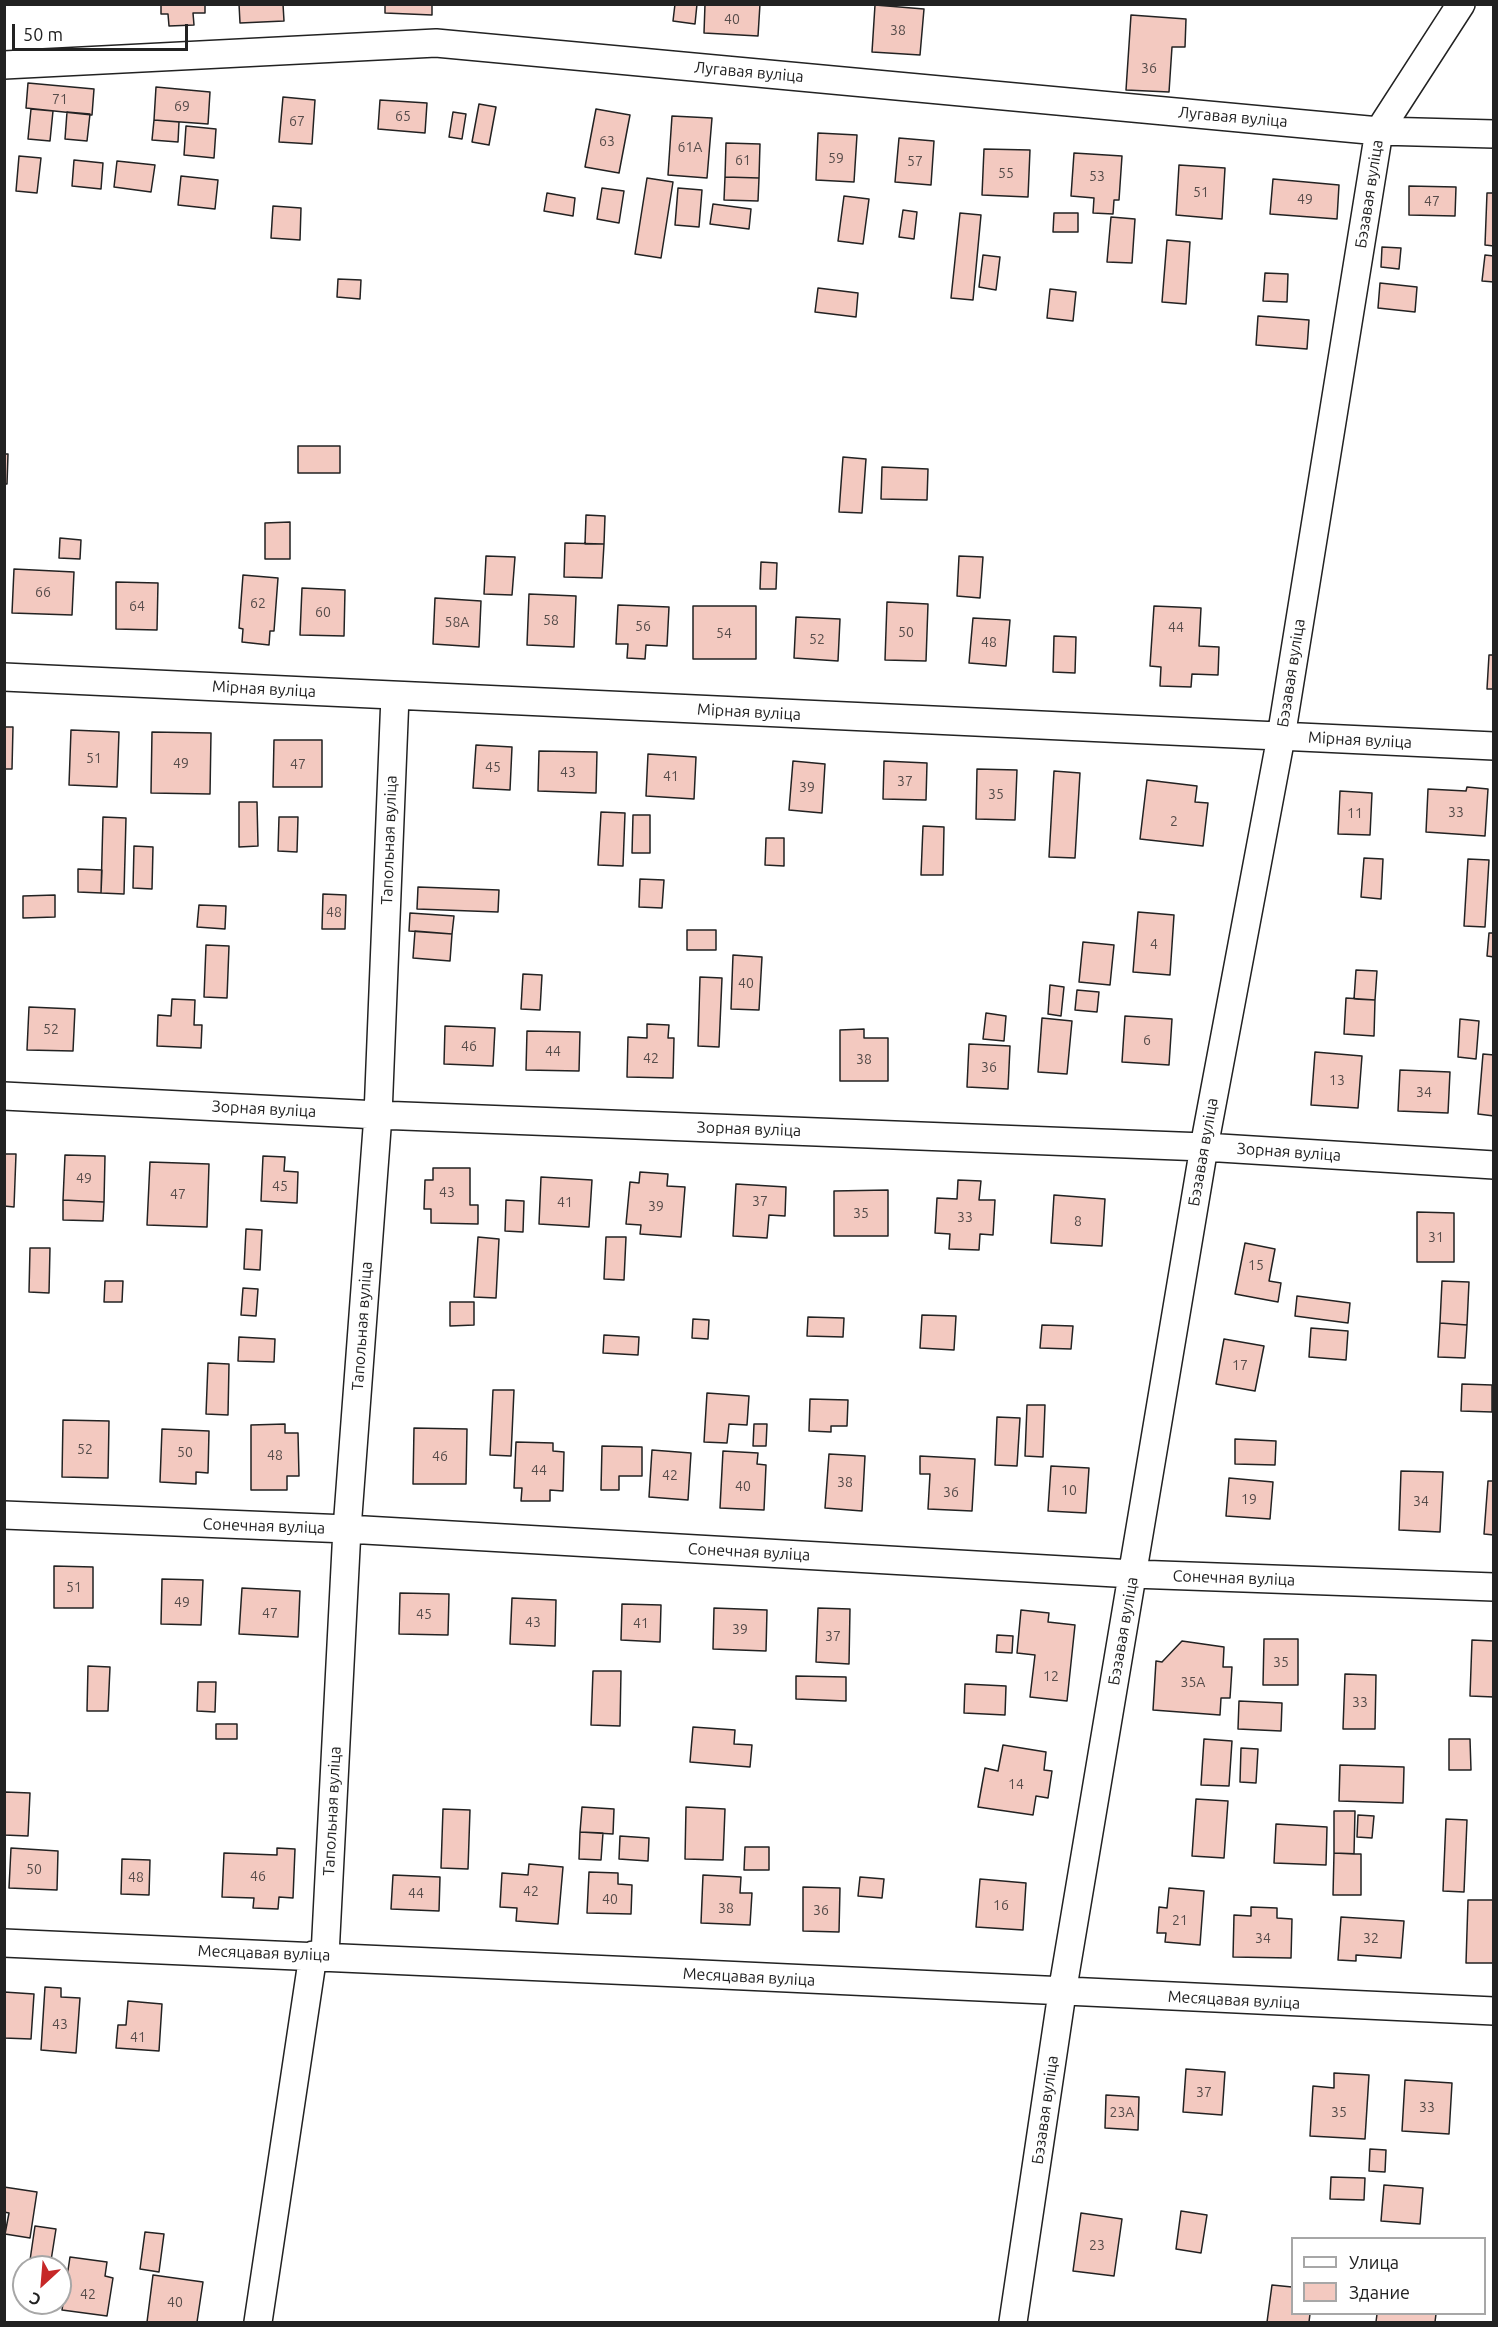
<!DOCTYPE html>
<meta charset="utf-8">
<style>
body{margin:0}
#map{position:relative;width:1498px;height:2327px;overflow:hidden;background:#fff;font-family:Ubuntu,sans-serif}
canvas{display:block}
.frame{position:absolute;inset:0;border:6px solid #222;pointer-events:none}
.legend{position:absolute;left:1291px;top:2237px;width:195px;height:78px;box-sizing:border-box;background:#fff;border:2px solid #a7a7a7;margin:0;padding:8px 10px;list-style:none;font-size:18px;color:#222}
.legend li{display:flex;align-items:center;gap:12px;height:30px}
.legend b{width:30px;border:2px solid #a7a7a7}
.north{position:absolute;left:12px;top:2255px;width:60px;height:60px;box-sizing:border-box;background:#fff;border:2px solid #a7a7a7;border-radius:50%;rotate:206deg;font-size:16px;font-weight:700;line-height:24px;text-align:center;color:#222}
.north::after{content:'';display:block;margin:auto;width:21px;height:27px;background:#c62828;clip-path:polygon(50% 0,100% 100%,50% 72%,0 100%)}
.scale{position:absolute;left:12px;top:24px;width:176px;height:27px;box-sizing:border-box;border:3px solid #222;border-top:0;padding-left:8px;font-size:18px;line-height:21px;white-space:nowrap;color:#222;-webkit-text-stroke:4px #fff;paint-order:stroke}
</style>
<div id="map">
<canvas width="1498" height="2327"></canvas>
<div class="frame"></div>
<ul class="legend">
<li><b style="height:8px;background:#fff"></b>Улица</li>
<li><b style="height:16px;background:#f3c9c0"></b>Здание</li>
</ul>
<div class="north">С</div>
<div class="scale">50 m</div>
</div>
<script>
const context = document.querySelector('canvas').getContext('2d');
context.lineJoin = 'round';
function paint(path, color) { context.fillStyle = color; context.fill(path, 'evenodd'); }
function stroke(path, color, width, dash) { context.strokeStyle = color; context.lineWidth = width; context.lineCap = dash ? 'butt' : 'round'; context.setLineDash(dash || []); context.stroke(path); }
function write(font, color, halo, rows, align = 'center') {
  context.font = font + ' Ubuntu,sans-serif'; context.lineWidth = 4.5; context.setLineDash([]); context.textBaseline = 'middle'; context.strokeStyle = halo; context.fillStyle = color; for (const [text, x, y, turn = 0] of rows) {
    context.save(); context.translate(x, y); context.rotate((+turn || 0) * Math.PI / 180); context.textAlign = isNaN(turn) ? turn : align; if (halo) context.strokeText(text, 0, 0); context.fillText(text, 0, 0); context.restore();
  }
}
const building = new Path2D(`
 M161,4h44v9h-12l1,12 -25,1 -1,-12h-7z
 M239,4h44l1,17 -44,2z
 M385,4h47v11l-47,-2z
 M675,4h22l-2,20 -22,-3z
 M705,4h55l-2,32 -54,-3z
 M875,5l49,4 -4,46 -48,-3z
 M1131,15l55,4 -1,28h-13l-3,45 -43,-2z
 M28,83l66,6 -2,26 -66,-7z
 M156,87l54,5 -2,32 -54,-4z
 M283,97l32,3 -3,44 -33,-2z
 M380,100l47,3 -2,30 -47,-4z
 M479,104l17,3 -7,38 -17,-3z
 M31,109l22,2 -3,30 -22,-2z
 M596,109l34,6 -11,58 -34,-6z
 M67,112l23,2 -3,27 -22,-2z
 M453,112l13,2 -4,25 -13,-2z
 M672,116l40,2 -5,60 -39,-3z
 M154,120l25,2 -1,20 -26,-2z
 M186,126l30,3 -2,29 -30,-3z
 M818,133l39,2 -3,47 -38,-2z
 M899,138l35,3 -3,44 -36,-3z
 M726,143l34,1 -1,34 -34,-1z
 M984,149l46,1 -2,47 -46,-2z
 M1074,153l48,3 -3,44h-5l-1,14 -20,-1 1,-15 -23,-2z
 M19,156l22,2 -4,35 -21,-2z
 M74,160l29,3 -2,26 -29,-3z
 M117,161l38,4 -4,27 -37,-5z
 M1179,165l46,3 -3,51 -46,-4z
 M181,176l37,4 -3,29 -37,-4z
 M725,177l34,1 -1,23 -34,-1z
 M647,178l26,4 -12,76 -26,-4z
 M1273,179l66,6 -2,34 -67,-5z
 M1409,186l47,1 -1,29 -46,-1z
 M602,188l22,3 -5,32 -22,-4z
 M678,188l24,2 -3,37 -24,-2z
 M547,193l28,5 -2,18 -29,-5z
 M1487,193h7v53l-9,-1z
 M844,196l25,3 -6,45 -25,-3z
 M713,204l38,5 -2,20 -39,-5z
 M273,206l28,2 -1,32 -29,-2z
 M903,210l14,2 -3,27 -15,-2z
 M960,213l21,2 -8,85 -22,-2z
 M1054,213h24v19h-25z
 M1111,217l24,2 -3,44 -25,-1z
 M1167,240l23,2 -4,62 -24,-2z
 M1382,247l19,1 -2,21 -18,-2z
 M983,255l17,2 -4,33 -17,-3z
 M1485,255l9,1v26l-12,-1z
 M1265,273l23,1 -1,28 -24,-1z
 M338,279l23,1 -1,19 -23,-2z
 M1380,283l37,4 -2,25 -37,-4z
 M818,288l40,5 -2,24 -41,-5z
 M1050,289l26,3 -3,29 -26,-3z
 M1258,316l51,4 -2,29 -51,-4z
 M298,446h42v27h-42z
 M4,454h4l-1,30h-3z
 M843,457l23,2 -4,54 -23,-1z
 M882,467l46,2 -1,31 -46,-1z
 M586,515l19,1 -1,28h-19z
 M290,522v37h-25v-36z
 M60,538l21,2 -1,19 -21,-1z
 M565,543l39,1 -2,34 -38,-1z
 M486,556l29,1 -3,38 -28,-1z
 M959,556l24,1 -3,41 -23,-2z
 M761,562l16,1 -1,26h-16z
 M14,569l60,3 -2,43 -60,-2z
 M243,575l35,3 -4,53h-4l-1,14 -27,-3 1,-13 -4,-1z
 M116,582l42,1 -1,47 -41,-1z
 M302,588l43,2 -1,46 -44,-1z
 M529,594l47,2 -2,51 -47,-2z
 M435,598l46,3 -2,46 -46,-3z
 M887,602l41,2 -2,57 -41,-1z
 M618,605l51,2 -2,39 -21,-1 -1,14 -18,-1 1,-14h-12z
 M693,606h63v53h-63z
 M1154,606l47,2 -2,38 20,1 -1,28 -26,-1 -1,13 -31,-1 1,-19 -11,-1z
 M796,617l44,2 -2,42 -44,-3z
 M973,618l37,2 -4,46 -37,-3z
 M1054,636l22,1 -1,36 -22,-1z
 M1489,655h5v34h-7z
 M4,727h9l-1,42h-8z
 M71,730l48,2 -2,55 -48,-2z
 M152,732l59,1 -1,61 -59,-1z
 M274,740h48v47h-49z
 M476,745l36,2 -2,43 -37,-2z
 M539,751l58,1 -1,41 -58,-2z
 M648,754l48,3 -2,42 -48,-3z
 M793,761l32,3 -3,49 -33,-3z
 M884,761l43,2 -1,37 -43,-1z
 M977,769l40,1 -2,50 -39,-1z
 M1054,771l26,2 -5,85 -26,-1z
 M1147,780l50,6 -2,16 13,1 -5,43 -63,-7z
 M1467,787l21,2 -3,47 -59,-4 2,-43 38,2z
 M1340,791l32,2 -2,42 -32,-1z
 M239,802h18l1,44 -19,1z
 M601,812l24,1 -2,53 -25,-1z
 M633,815h17v38h-18z
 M103,817l23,1 -2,76 -23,-1z
 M279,817h19l-1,35 -19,-1z
 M923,826l21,1 -1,48h-22z
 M766,838h18v28l-19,-1z
 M134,846l19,1 -1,42 -19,-1z
 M1364,858l19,1 -2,40 -20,-2z
 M1468,859l21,1 -4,67 -21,-1z
 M78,869l24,1 -1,23 -23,-1z
 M640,879l24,1 -2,28 -23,-1z
 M418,887l81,3 -1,22 -81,-3z
 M323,894l23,1 -1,34h-23z
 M55,895v22l-32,1v-22z
 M199,905l27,1 -1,23 -28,-2z
 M1138,912l36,3 -4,60 -37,-3z
 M410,913l44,3 -2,18 -43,-3z
 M687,930h29v20h-29z
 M415,931l37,3 -2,27 -37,-3z
 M1489,933h5v24l-7,-1z
 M1083,942l31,3 -4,40 -31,-3z
 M206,945l23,1 -2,52 -23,-1z
 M733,955l29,2 -3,53 -28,-1z
 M1356,970l21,1 -2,29 -21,-1z
 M523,974l19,1 -2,35 -19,-1z
 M700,977l22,1 -3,69 -21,-1z
 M1050,985l14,2 -3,29 -13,-2z
 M1077,990l22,2 -2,20 -22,-2z
 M1346,998l29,2 -1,36 -30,-2z
 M172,999l23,1 -1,25h8l-1,23 -44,-2 1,-31 13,1z
 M29,1007l46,2 -2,42 -46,-1z
 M986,1013l20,3 -2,25 -21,-2z
 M1125,1016l47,3 -3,46 -47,-3z
 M1042,1018l30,3 -5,53 -29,-2z
 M1460,1019l19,2 -3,38 -18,-2z
 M647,1024l22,1 -1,13h6l-1,40 -46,-1 1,-40 19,1z
 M445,1026l50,2 -2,38 -49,-2z
 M864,1029v9h24v43h-48v-51z
 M527,1031l53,1 -1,39 -53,-1z
 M969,1044l41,2 -2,43 -41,-2z
 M1315,1052l47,4 -4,52 -47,-3z
 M1483,1054l11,1v61l-16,-2z
 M1400,1070l50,2 -2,41 -50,-2z
 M4,1154h12l-2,53 -10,-1z
 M65,1155l40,1 -1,46 -41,-2z
 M263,1156l22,1 -1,14 14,1 -1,31 -36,-2z
 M150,1162l59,2 -2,63 -60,-2z
 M433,1168h37v37h8v19l-47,-1v-14h-7l1,-29h8z
 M640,1172l28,2 -1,12 18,1 -4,50 -41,-3 1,-9 -15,-1 4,-42 9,1z
 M541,1177l51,3 -3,47 -50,-3z
 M958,1180l23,1 -2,19h16l-2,35 -13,-1 -1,16 -30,-1 1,-15 -15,-1 2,-35 20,1z
 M736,1184l50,3 -1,29 -16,-1 -2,23 -34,-2z
 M888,1190v46h-54v-45z
 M1054,1195l51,4 -3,47 -51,-3z
 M63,1200l41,2 -1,19 -40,-1z
 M506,1200l18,1 -1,31 -18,-1z
 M1417,1212l37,1v49h-37z
 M246,1229l16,1 -2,40 -16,-1z
 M478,1237l21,2 -3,59 -22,-1z
 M606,1237h20l-2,43 -20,-1z
 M1245,1243l30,6 -6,32 12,2 -3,19 -43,-8z
 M30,1248h20l-1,45 -20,-1z
 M105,1281h18l-1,21h-18z
 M1442,1281l27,1 -2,43 -27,-2z
 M243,1288l15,1 -2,27 -15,-1z
 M1297,1296l53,7 -2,20 -53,-7z
 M450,1302h24v23l-24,1z
 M922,1315l34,1 -2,34 -34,-2z
 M808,1317l36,1 -1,19 -36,-1z
 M693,1319l16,1 -1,19 -16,-1z
 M1440,1323l27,2 -2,33 -27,-1z
 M1042,1325l31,1 -2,23 -31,-1z
 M1311,1328l37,3 -2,29 -37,-3z
 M604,1335l35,2 -1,18 -35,-2z
 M239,1337l36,2 -1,23 -36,-1z
 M1224,1339l40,7 -9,45 -39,-7z
 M208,1363l21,1 -1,51 -22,-1z
 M1462,1384l30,1v27l-31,-1z
 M493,1390h21l-3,66 -21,-1z
 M707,1393l42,3 -2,29 -18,-1 -2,19 -23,-1z
 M810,1399l38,1 -1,26h-16v6l-22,-1z
 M1027,1405h18l-2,52 -18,-1z
 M997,1417l23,1 -3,48 -22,-1z
 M63,1420l46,1 -1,57 -46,-1z
 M285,1424v9h13l1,43h-12v14h-36v-65z
 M754,1424h13l-1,22h-13z
 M414,1428l53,1 -1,55h-53z
 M162,1429l47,2 -1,42 -12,-1v12l-36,-2z
 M1235,1439l41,2 -1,24 -40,-1z
 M516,1442l37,1v8l11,1 -1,39 -13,-1v11h-29l1,-13h-8z
 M602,1446l40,1v29h-23v14h-18z
 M652,1450l39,3 -3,47 -39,-3z
 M723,1451l35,2 -1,11 9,1 -2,45 -44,-2z
 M829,1454l36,2 -3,55 -37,-3z
 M920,1456l55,3 -3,52 -44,-2 2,-35h-10z
 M1051,1466l38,2 -3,45 -38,-2z
 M1401,1471l42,1 -3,60 -41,-2z
 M1229,1478l44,4 -3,37 -44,-3z
 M1488,1481h6v54l-10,-1z
 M54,1566l39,1v41h-39z
 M162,1579l41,1 -2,45 -40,-1z
 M242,1588l58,3 -2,46 -59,-3z
 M400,1593l49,1 -1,41 -49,-1z
 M512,1598l44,2 -1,46 -45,-2z
 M622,1604l39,1 -1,37 -39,-2z
 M714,1608l53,2 -1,41 -53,-2z
 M818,1608l32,1 -1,55 -33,-2z
 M1021,1610l28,3 -1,9 27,3 -8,76 -37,-4 5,-42 -18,-2z
 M997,1635l16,1 -1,17 -16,-1z
 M1264,1639h34v46h-35z
 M1472,1640l22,1v56l-24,-1z
 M1182,1641l42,6 -1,20h9l-2,31h-9l-1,17 -67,-5 3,-49 6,1z
 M88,1666l22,1 -2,44h-21z
 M593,1671h28l-1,55 -29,-1z
 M1345,1674l31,1 -1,54h-32z
 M796,1676l50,1v24l-50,-2z
 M198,1682h18l-1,30 -18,-1z
 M965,1684l41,2 -1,29 -41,-2z
 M1239,1701l43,2 -1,28 -43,-2z
 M216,1724h21v15h-21z
 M693,1727l42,3 -1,14 18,1 -2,22 -60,-5z
 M1204,1739l28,2 -3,45 -28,-1z
 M1449,1739h21l1,31h-22z
 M1003,1745l43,7 -2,18 8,1 -4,27 -12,-2 -3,19 -55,-8 7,-39 13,3z
 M1241,1748l17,1 -2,34 -16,-1z
 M1340,1765l64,2 -1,36 -64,-2z
 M5,1792l25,1 -2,43 -24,-1z
 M1196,1799l32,2 -4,57 -32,-2z
 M582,1807l32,2 -1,25 -33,-2z
 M686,1807l39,2 -2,51 -38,-1z
 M443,1809l27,1 -2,59 -27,-1z
 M1334,1811h21l-1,43 -20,-1z
 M1358,1815l16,1 -2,22 -15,-1z
 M1446,1819l21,1 -3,72 -21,-1z
 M1276,1824l51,3 -1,38 -52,-2z
 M580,1832l23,1 -2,27 -22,-1z
 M620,1836l29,2 -1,23 -29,-2z
 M745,1847h24v23h-25z
 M11,1848l47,3 -1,39 -48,-2z
 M277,1848l18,1 -2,49 -14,-1 -1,12 -25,-1 1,-10 -32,-1 2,-44 53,2z
 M1334,1853l27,1v41h-28z
 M122,1859l28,1 -1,35 -28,-1z
 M529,1864l34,3 -5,57 -42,-3 1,-13 -17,-1 2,-34 26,2z
 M589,1872l29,1v11l14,1 -1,29 -44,-1z
 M393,1875l47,2 -1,34 -48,-2z
 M703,1875l38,2 -1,16h12l-2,32 -49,-2z
 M860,1877l24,2 -2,19 -24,-2z
 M980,1879l46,4 -3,47 -47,-3z
 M803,1887l37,1 -1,44 -36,-1z
 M1169,1888l35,3 -4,54 -35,-3 1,-9h-9l2,-26 8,1z
 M1468,1900h26v63h-28z
 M1251,1907l26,1v10l15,1 -1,39 -58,-1 1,-42 17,1z
 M1341,1917l63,4 -3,37 -45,-3v6l-18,-1z
 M45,1987l16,1v9l19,1 -4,55 -35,-3z
 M4,1992l30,2 -3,45 -27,-1z
 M128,2001l34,3 -3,47 -43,-3 2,-23h8z
 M1186,2069l39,3 -3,43 -39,-3z
 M1334,2073l35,2 -4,64 -55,-3 3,-50 21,2z
 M1405,2080l47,3 -3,51 -47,-3z
 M1106,2095l33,2 -1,33 -33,-2z
 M1370,2149l16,1 -1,22 -16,-1z
 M1331,2177l34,1 -1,22 -34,-1z
 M1384,2185l39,3 -3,36 -39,-3z
 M4,2187l33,5 -7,46 -25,-4 4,-21 -5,-1z
 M1181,2211l26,4 -6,38 -25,-4z
 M1081,2213l41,6 -8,57 -41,-5z
 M35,2226l21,3 -6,38h-21z
 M145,2232l19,2 -5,38 -19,-3z
 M70,2257l37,5 -2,14 8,2 -6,38 -45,-6z
 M153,2275l50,7 -6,40h-50z
 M1272,2285l20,2v27h18l-1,8h-42z
 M1377,2314h59l-1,8h-59z`);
paint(building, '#f3c9c0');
stroke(building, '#222', 1.5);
const minor = new Path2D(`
 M4,65l432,-22 943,88 115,3
 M4,677l1490,69
 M4,1096l374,19 826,32 290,18
 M4,1515l343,14 786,45 361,13
 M4,1943c497,19 993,47 1490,68
 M325,1955l22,-426 31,-414 17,-419
 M258,2322l55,-367
 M1013,2322l49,-329 142,-846 77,-410 98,-606 82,-127`);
stroke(minor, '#222', 30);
stroke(minor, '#fff', 27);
write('14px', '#564c4a', null, [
 ["40",732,19],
 ["38",898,30],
 ["36",1149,68],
 ["71",60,99],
 ["69",182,106],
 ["65",403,116],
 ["67",297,121],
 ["63",607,141],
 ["61А",690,147],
 ["59",836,158],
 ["61",743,160],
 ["57",915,161],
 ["55",1006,173],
 ["53",1097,176],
 ["51",1201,192],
 ["49",1305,199],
 ["47",1432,201],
 ["66",43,592],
 ["62",258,603],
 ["64",137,606],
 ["60",323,612],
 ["58",551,620],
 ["58А",457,622],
 ["56",643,626],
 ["44",1176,627],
 ["50",906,632],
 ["54",724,633],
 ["52",817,639],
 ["48",989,642],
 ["51",94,758],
 ["49",181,763],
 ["47",298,764],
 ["45",493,767],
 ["43",568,772],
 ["41",671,776],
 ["37",905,781],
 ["39",807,787],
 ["35",996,794],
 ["33",1456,812],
 ["11",1355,813],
 ["2",1174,821],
 ["48",334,912],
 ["4",1154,944],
 ["40",746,983],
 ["52",51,1029],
 ["6",1147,1040],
 ["46",469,1046],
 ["44",553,1051],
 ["42",651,1058],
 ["38",864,1059],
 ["36",989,1067],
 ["13",1337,1080],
 ["34",1424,1092],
 ["49",84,1178],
 ["45",280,1186],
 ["43",447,1192],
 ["47",178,1194],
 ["37",760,1201],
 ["41",565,1202],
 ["39",656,1206],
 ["35",861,1213],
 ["33",965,1217],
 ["8",1078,1221],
 ["31",1436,1237],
 ["15",1256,1265],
 ["17",1240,1365],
 ["52",85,1449],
 ["50",185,1452],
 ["48",275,1455],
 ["46",440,1456],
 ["44",539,1470],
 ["42",670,1475],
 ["38",845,1482],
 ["40",743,1486],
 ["10",1069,1490],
 ["36",951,1492],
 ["19",1249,1499],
 ["34",1421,1501],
 ["51",74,1587],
 ["49",182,1602],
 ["47",270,1613],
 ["45",424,1614],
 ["43",533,1622],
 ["41",641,1623],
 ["39",740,1629],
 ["37",833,1636],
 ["35",1281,1662],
 ["12",1051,1676],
 ["35А",1193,1682],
 ["33",1360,1702],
 ["14",1016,1784],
 ["50",34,1869],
 ["46",258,1876],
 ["48",136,1877],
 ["42",531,1891],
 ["44",416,1893],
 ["40",610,1899],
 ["16",1001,1905],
 ["38",726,1908],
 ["36",821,1910],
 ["21",1180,1920],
 ["34",1263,1938],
 ["32",1371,1938],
 ["43",60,2024],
 ["41",138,2037],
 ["37",1204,2092],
 ["33",1427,2107],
 ["23А",1122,2112],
 ["35",1339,2112],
 ["23",1097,2245],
 ["42",88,2294],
 ["40",175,2302]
]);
write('16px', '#222', '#fff', [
 ["Лугавая вуліца",749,72,5],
 ["Лугавая вуліца",1233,117,5],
 ["Бэзавая вуліца",1369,194,-81],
 ["Бэзавая вуліца",1291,673,-81],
 ["Мірная вуліца",264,689,3],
 ["Мірная вуліца",749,712,3],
 ["Мірная вуліца",1360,740,3],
 ["Тапольная вуліца",389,840,-88],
 ["Зорная вуліца",264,1109,3],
 ["Зорная вуліца",749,1129,2],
 ["Бэзавая вуліца",1203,1152,-80],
 ["Зорная вуліца",1289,1152,4],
 ["Тапольная вуліца",362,1326,-86],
 ["Сонечная вуліца",264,1526,2],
 ["Сонечная вуліца",749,1552,3],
 ["Сонечная вуліца",1234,1578,2],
 ["Бэзавая вуліца",1123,1631,-80],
 ["Тапольная вуліца",332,1811,-87],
 ["Месяцавая вуліца",264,1953,2],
 ["Месяцавая вуліца",749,1977,3],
 ["Месяцавая вуліца",1234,2000,3],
 ["Бэзавая вуліца",1045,2110,-82]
]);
</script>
